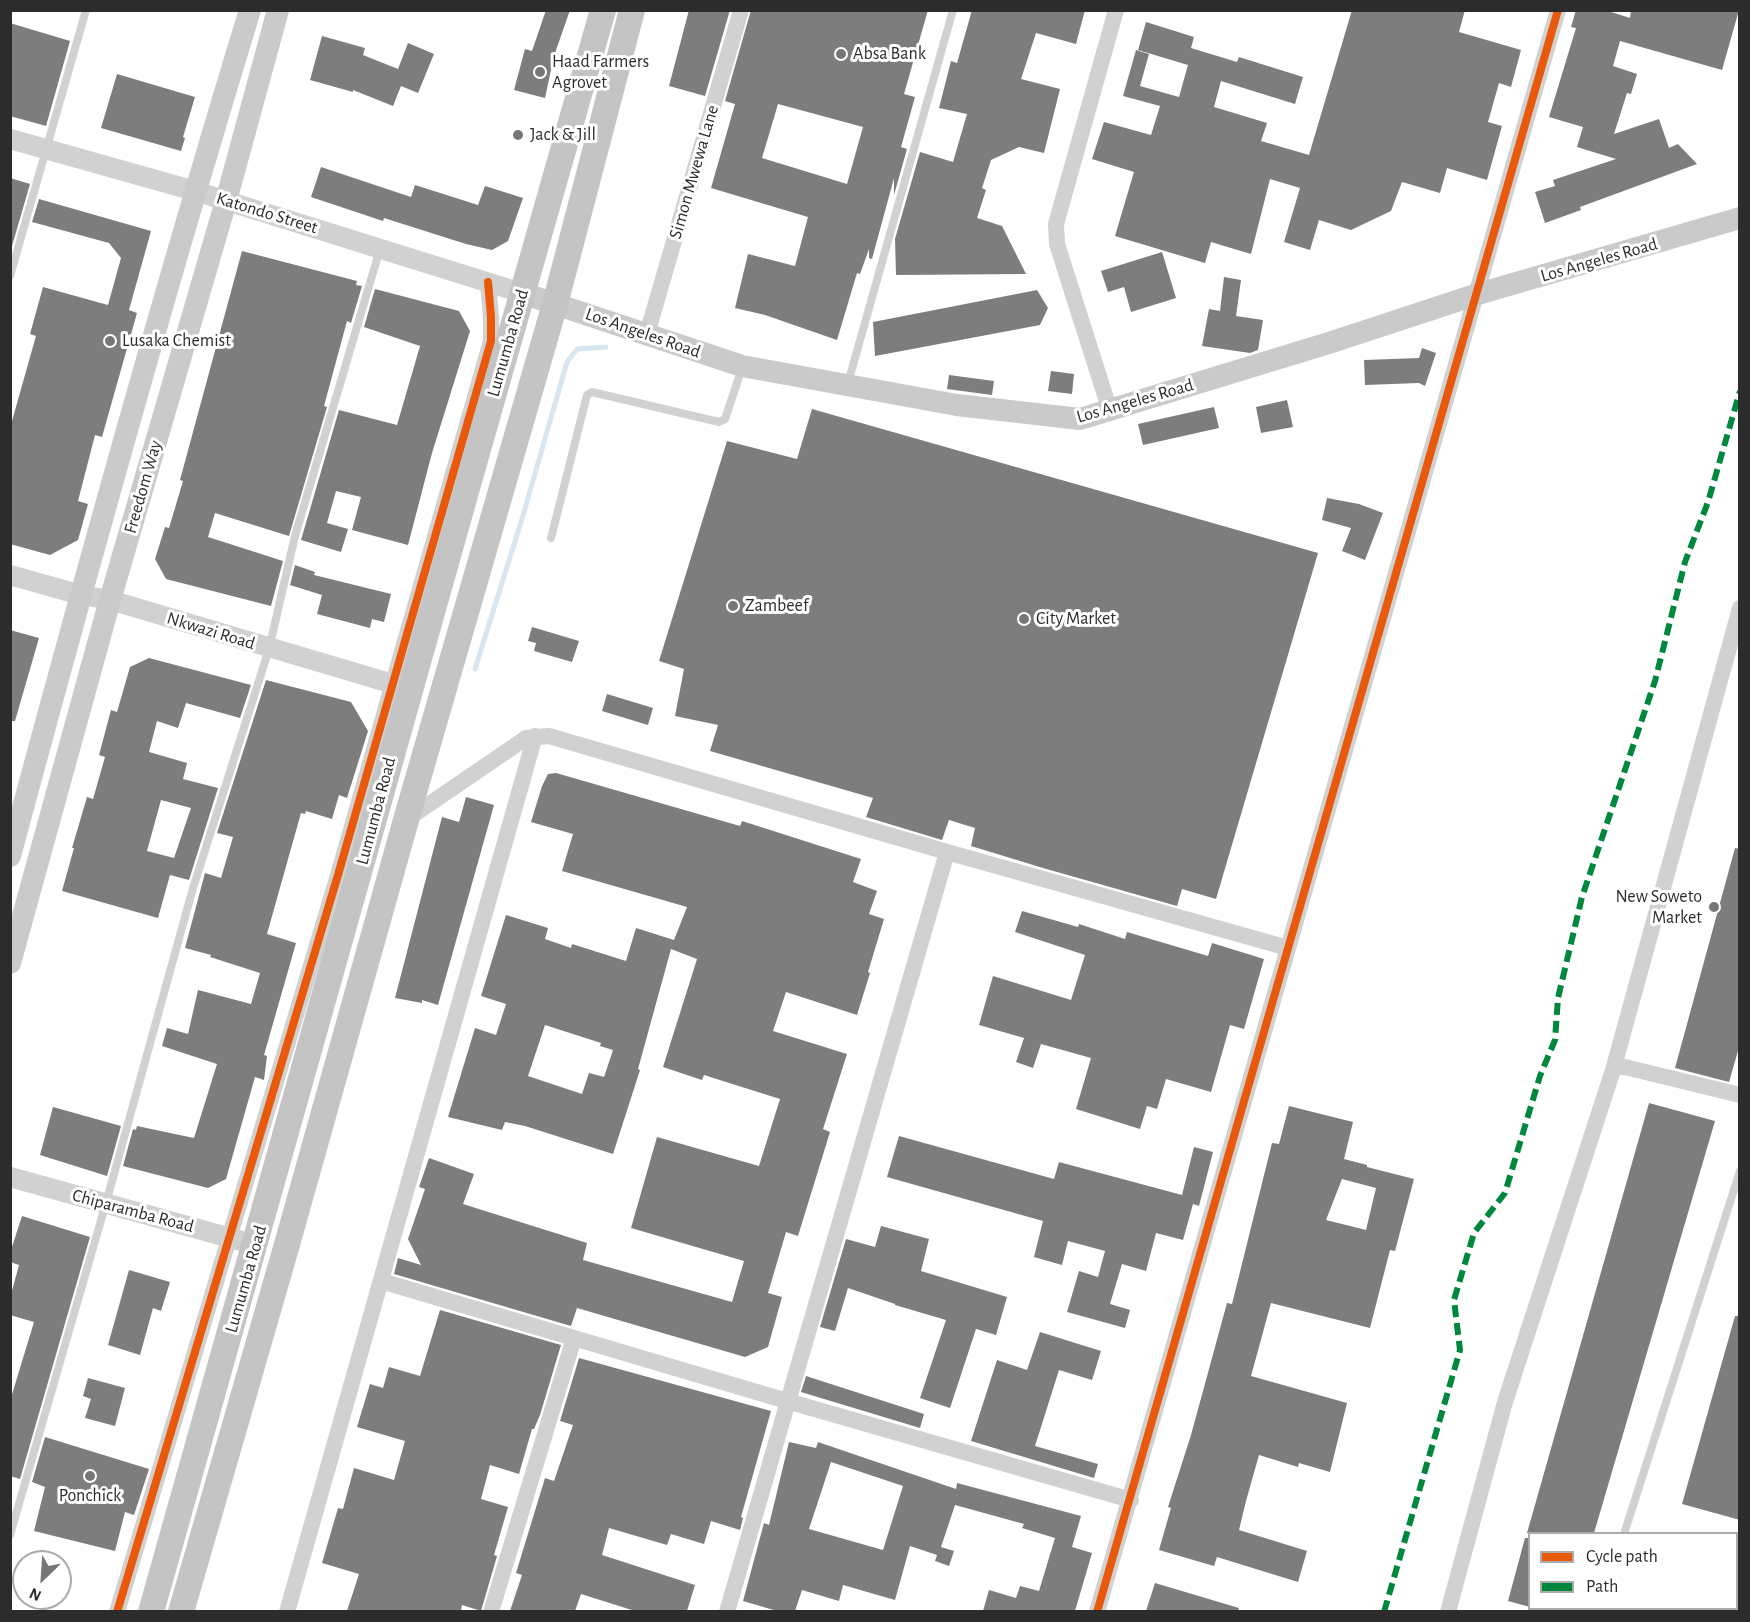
<!DOCTYPE html>
<style>
body{margin:0}
#map{position:relative;width:1750px;height:1622px;overflow:hidden;background:#fff;font-family:"Alegreya Sans",sans-serif}
canvas{display:block}
.frame{position:absolute;inset:0;border:12px solid #2c2c2c;pointer-events:none}
.legend{position:absolute;left:1528px;top:1532px;width:210px;height:78px;box-sizing:border-box;background:#fff;border:2px solid #ababab;margin:0;padding:8px 10px;list-style:none;font-size:18px;color:#2c2c2c}
.legend li{display:flex;align-items:center;gap:12px;height:30px}
.legend b{width:30px;border:2px solid #ababab}
.north{position:absolute;left:12px;top:1550px;width:60px;height:60px;box-sizing:border-box;background:#fff;border:2px solid #ababab;border-radius:50%;rotate:205deg;font-size:16px;font-weight:700;line-height:24px;text-align:center;color:#2c2c2c}
.north::after{content:'';display:block;margin:auto;width:21px;height:27px;background:#767676;clip-path:polygon(50% 0,100% 100%,50% 72%,0 100%)}
</style>
<div id="map">
<canvas width="1750" height="1622"></canvas>
<div class="frame"></div>
<ul class="legend">
<li><b style="height:8px;background:#e8590c"></b>Cycle path</li>
<li><b style="height:8px;background:#00873e"></b>Path</li>
</ul>
<div class="north">N</div>
</div>
<script>
const context = document.querySelector('canvas').getContext('2d');
context.lineJoin = 'round';
function stroke(path, color, width, dash) { context.strokeStyle = color; context.lineWidth = width; context.lineCap = dash ? 'butt' : 'round'; context.setLineDash(dash || []); context.stroke(path); }
function paint(path, color) { context.fillStyle = color; context.fill(path, 'evenodd'); }
function write(font, color, halo, rows, align = 'center') {
  context.font = font + ' "Alegreya Sans",sans-serif'; context.lineWidth = 6; context.setLineDash([]); context.textBaseline = 'middle'; context.strokeStyle = halo; context.fillStyle = color; for (const [text, x, y, turn = 0] of rows) {
    context.save(); context.translate(x, y); context.rotate((+turn || 0) * Math.PI / 180); context.textAlign = isNaN(turn) ? turn : align; if (halo) context.strokeText(text, 0, 0); context.fillText(text, 0, 0); context.restore();
  }
}
stroke(new Path2D(`
 M475,669l47,-150 45,-157 10,-13 29,-2`), '#d7e6f0', 5);
paint(new Path2D(`
 M546,10h24l-16,46 -9,42 -31,-8 11,-41 7,2z
 M689,10h41l-25,86 -36,-10z
 M751,10h177l-24,84 11,3 -14,50 6,2 -13,46v-17l-22,81 -3,-1v-9l-9,25 -3,-1 -20,67 -72,-25 -30,-7 13,-54 47,12 13,-49 -97,-29 24,-84 -10,-3zM778,104l85,23 -16,57 -85,-26z
 M972,10h113l-9,34 -40,-11 -15,46 39,10 -16,64 -25,-6 -28,13 -9,28 4,2 -9,28 25,8 24,48 -130,1 -1,-36 25,-87 33,10 14,-48 -28,-6 12,-47 6,2z
 M1352,10h113l-6,22 62,18 -10,37 -12,-4 -11,39 14,4 -15,54 -40,-12 -7,25 -38,-11 -11,29 -40,19 -32,-10 -9,30 -26,-8 16,-54 -30,-9 -19,75 -40,-12 -6,21 -90,-27 19,-64 -42,-13 12,-37 47,13 9,-29 -37,-10 13,-46 13,4 -9,32 39,11 9,-32 -50,-15 8,-28 48,15 -3,11 46,14 2,-5 64,20 -8,27 -74,-23 -7,26 53,16 -6,18 48,14z
 M1576,10h29l25,8 1,-8h108l-17,60 -102,-29 -7,25 24,8 -6,20 -4,-1 -13,41 45,-15 10,29 9,-4 19,20 -117,43 1,3 -36,13 -10,-31 20,-6 -2,-6 63,-21 -39,-12 6,-20 -34,-10 27,-89 -5,-1z
 M10,23l60,18 -24,85 -36,-10z
 M322,36l43,12 -2,7 35,14 10,-26 26,11 -16,39 -17,-7 -8,20 -40,-16v2l-43,-12z
 M117,74l78,23 -12,40 2,1 -4,13 -80,-23z
 M321,167l90,30 4,-12 63,20 7,-19 38,12 -15,43 -16,9 -26,-6 -82,-26 -1,3 -72,-24z
 M10,178l20,6 -18,62h-2z
 M39,199l112,32 -22,79 8,3 -35,124 -7,-2 -17,66 10,3 -10,36 -28,15 -40,-11v-116l26,-92 -6,-2 13,-47 65,18 13,-47 -12,-15 -77,-21z
 M242,251l115,30 -1,4 6,1 -11,37 -4,-2 -23,85 3,1 -38,129 -74,-23 -7,24 75,24 -12,45 -105,-27 -11,-20 10,-32 4,1 14,-47 -3,-1z
 M1162,252l14,46 -45,14 -7,-25 -16,5 -7,-21z
 M1224,277l17,3 -5,36 27,4 -5,30 -8,3 -48,-7 7,-37 11,2z
 M375,289l84,22 11,20 -38,122 -24,92 -56,-15 9,-33 -25,-6 -9,32 21,6 -7,23 -40,-12 38,-130 58,15 23,-79 -56,-19z
 M1037,290l11,18 -8,17 -165,31 -2,-34z
 M1422,348l14,5 -11,33 -6,-3 -54,2 -1,-25 55,-2z
 M1051,371l23,3 -2,20 -24,-3z
 M949,375l45,6 -2,14 -45,-6z
 M1287,400l6,27 -32,6 -5,-26z
 M1214,407l5,21 -76,17 -5,-21z
 M812,409l506,144 -102,346 -34,-10 -5,17 -134,-38 -72,-22 4,-18 -26,-8 -7,20 -76,-23 7,-19 -163,-47 8,-26 -43,-9 9,-47 -25,-8 68,-220 70,18z
 M1327,498l32,6 24,9 -18,47 -23,-9 9,-23 -29,-8z
 M295,565l20,7 -1,3 77,19 -7,28 -12,-3 -2,9 -53,-14 5,-19 -32,-10z
 M532,627l47,14 -7,21 -38,-11 2,-8 -8,-2z
 M10,630l29,8 -24,83h-5z
 M149,658l102,27 -11,33 -54,-15 -8,25 -21,-7 -8,31 38,11 -4,16 35,9 -29,92 -19,-5 -12,43 -96,-27 12,-43h-2l15,-51 6,2 12,-42 -6,-2 12,-45 6,2 13,-45zM161,800l30,8 -17,50 -27,-7z
 M266,680l85,22 17,29 -21,67 -8,-3 -7,24 -26,-8 -1,3 -4,-1 -34,121 29,9 -32,112 3,1 -3,24 -9,-3 -29,102 -18,9 -85,-22 10,-37 3,1 1,-4 57,12 23,-74 -55,-18 5,-18 21,6 10,-44 53,14 9,-31 -50,-16 1,-2 -26,-7 20,-75 16,5 12,-41 -16,-4z
 M607,694l46,14 -5,17 -46,-14z
 M556,773l184,53 2,-5 119,38 -8,23 24,9 -8,23 15,5 -16,53 2,1 -13,42 -71,-23 -13,39 74,23 -24,75 7,3 -32,104 -12,-4 -18,61 14,4 -14,50 -23,10 -168,-49 -6,18 -177,-52 4,-16 23,7 -13,-26 17,-50 -6,-2 10,-29 45,16 -11,30 124,39 -4,17 149,42 12,-41 -113,-33 26,-91 102,29 21,-67 -76,-24 -2,5 -39,-13 34,-108 -26,-10 -33,120 2,1 -27,84 -88,-28 -20,-4 -3,8 -54,-13 27,-89 21,7 10,-31 -25,-8 25,-81 42,13 -3,11 26,9 1,-4 54,17 10,-33 38,12 13,-33 -125,-36 11,-37 -42,-12 11,-36 6,-12zM545,1025l56,18 -1,3 13,4 -9,27 -15,-4 -7,21 -54,-18z
 M466,797l28,8 -56,200 -16,-5v3l-27,-5 47,-181 17,5z
 M1735,848l5,1v195l-11,38 -54,-14z
 M1022,911l56,16 1,-3 46,15 2,-7 81,24 4,-13 52,16 -20,70 -14,-4 -19,67 -45,-13 -9,30 -10,-3 -7,23 -64,-20 15,-51 -50,-14 -8,24 -17,-6 8,-24 -45,-13 14,-49 78,24 14,-45 -70,-23z
 M1649,1103l66,18 -121,412h-67z
 M1289,1106l64,16 -9,37 23,6v2l47,12 -19,72 -5,-1 -20,78 -99,-25 -20,73 96,27 -17,69 -31,-9 -1,4 -39,-12 -13,46 -7,29 68,21 -9,31 -81,-25 -3,9 -55,-16 12,-42 -3,-1 23,-72 36,-132 5,1 40,-161 7,1zM1342,1179l34,9 -10,42 -40,-10z
 M53,1107l68,19 -14,50 -67,-21z
 M899,1136l155,43 5,-17 123,33 12,-48 19,5 -14,54 -6,-2 -10,36 -27,-7 -10,38 -24,-7 -12,40 20,6 -5,18 -58,-16 12,-41 19,6 7,-26 -37,-10 -6,24 -28,-8 9,-36 -156,-44z
 M22,1216l68,21 -70,242 -10,-3v-75l24,-79 -24,-7v-17l9,-33 -9,-3v-9z
 M881,1226l48,13 -8,32 86,26 -11,38 -20,-6 -26,79 -30,-10 26,-78 -51,-15v-1l-47,-16 -13,43 -15,-4 26,-88 29,8z
 M129,1270l41,12 -9,29 -8,-3 -13,47 -32,-10z
 M440,1310l121,35 -21,70 -6,14h-2l-13,45 -29,-9 -9,34 27,8 -14,48 3,1 -16,55 -19,-6 -1,6h-114l12,-37 -37,-11 16,-55 5,1 11,-41 40,12 11,-39 -48,-14 13,-43 13,4 6,-21 31,9z
 M1735,1316h5v204l-58,-16z
 M1040,1332l61,19 -9,29 -33,-10 -24,76 63,18 -4,14 -123,-37 26,-81 30,10z
 M579,1358l192,53 -30,106 2,1 -3,12 -29,-9 -7,23 -33,-10 -4,11 -58,-17 -7,27 93,30 -8,26h-52l-54,-17 -6,17h-65l12,-36 -6,-2 29,-95 9,3 19,-56 -13,-4z
 M806,1376l118,38 -4,14 -119,-36z
 M88,1378l37,10 -10,38 -30,-8 6,-19 -8,-3z
 M45,1437l104,32 -15,46 -9,-3 -10,39 -81,-20 11,-44 -13,-5z
 M789,1442l27,6 2,-6 138,47 1,-6 124,33 -9,31 20,6 -17,58h-92l6,-21 27,8 4,-12 19,5 16,-53 -33,-10 2,-4 -69,-19 -14,42 13,4 -5,15 -14,-5 2,-6 -27,-9 -15,54 -52,-15 -4,16 -37,-11 -7,21h-18l-34,-10 21,-78 5,2zM831,1462l72,24 -20,64 -74,-21z
 M1525,1538h5v69l-22,-6z
 M1155,1583l84,25 -1,3h-92z`), '#7d7d7d');
stroke(new Path2D(`
 M10,276l76,-266
 M848,383l105,-373
 M551,538l36,-143 5,-3 127,30 6,-3 17,-51
 M1624,1534l116,-363
 M10,1535l96,-332 87,-315 76,-239 26,-113 85,-287
 M1583,1612l2,-4`), '#d1d1d1', 8);
stroke(new Path2D(`
 M647,334l94,-324
 M1110,411l-53,-167 -1,-20 60,-214
 M406,820l120,-82 23,-2 398,116 341,96
 M1613,1070l127,-462
 M381,1281l406,120 344,99
 M117,1612l221,-737 153,-534v-24l-3,-35
 M287,1612l248,-876
 M491,1612l83,-274
 M727,1612l220,-760
 M1097,1612l461,-1602
 M1448,1612l57,-210 108,-332 6,-3h6l115,28`), '#d1d1d1', 16);
stroke(new Path2D(`
 M10,139l185,52 327,102
 M10,575l71,20 29,5 300,89
 M10,1177l246,68`), '#d1d1d1', 20);
stroke(new Path2D(`
 M522,293l220,73 215,39 123,14 252,-77 146,-48 262,-76
 M10,856c76,-283 154,-565 240,-846
 M10,963l100,-363 116,-399 52,-191`), '#cacaca', 22);
stroke(new Path2D(`
 M151,1612c153,-534 298,-1069 452,-1602
 M181,1612l105,-364 120,-428 149,-516 77,-294`), '#c4c4c4', 26);
stroke(new Path2D(`
 M1384,1612l76,-262 -6,-50 20,-67 31,-40 35,-117 15,-36 3,-42 24,-101 73,-216 30,-119 23,-60 32,-111`), '#00873e', 6, [12, 6]);
stroke(new Path2D(`
 M117,1612l221,-737 153,-534v-24l-3,-35
 M1097,1612l461,-1602`), '#e8590c', 8);
for (const [x, y, r, color] of [
 [841,54,6,"#767676"],
 [540,72,6,"#767676"],
 [518,135,6,"#767676"],
 [110,341,6,"#767676"],
 [733,606,6,"#767676"],
 [1024,619,6,"#767676"],
 [1714,907,6,"#767676"],
 [90,1476,6,"#767676"]
]) { const dot = new Path2D(); dot.arc(x, y, r, 0, 2 * Math.PI); context.fillStyle = color; context.fill(dot); stroke(dot, '#fff', 2); }
write('18px', '#2c2c2c', '#fff', [
 ["Absa Bank",853,54],
 ["Haad Farmers",552,62],
 ["Agrovet",552,83],
 ["Jack & Jill",530,135],
 ["Lusaka Chemist",122,341],
 ["Zambeef",745,606],
 ["City Market",1036,619],
 ["New Soweto",1702,897,"right"],
 ["Market",1702,918,"right"],
 ["Ponchick",90,1496,"center"]
], 'left');
write('18px', '#2c2c2c', '#fff', [
 ["Simon Mwewa Lane",694,172,-74],
 ["Katondo Street",267,213,17],
 ["Los Angeles Road",1599,260,-16],
 ["Los Angeles Road",643,333,19],
 ["Lumumba Road",508,343,-74],
 ["Los Angeles Road",1135,401,-16],
 ["Freedom Way",143,487,-74],
 ["Nkwazi Road",211,631,17],
 ["Lumumba Road",376,811,-75],
 ["Chiparamba Road",133,1211,15],
 ["Lumumba Road",246,1279,-74]
]);
</script>
